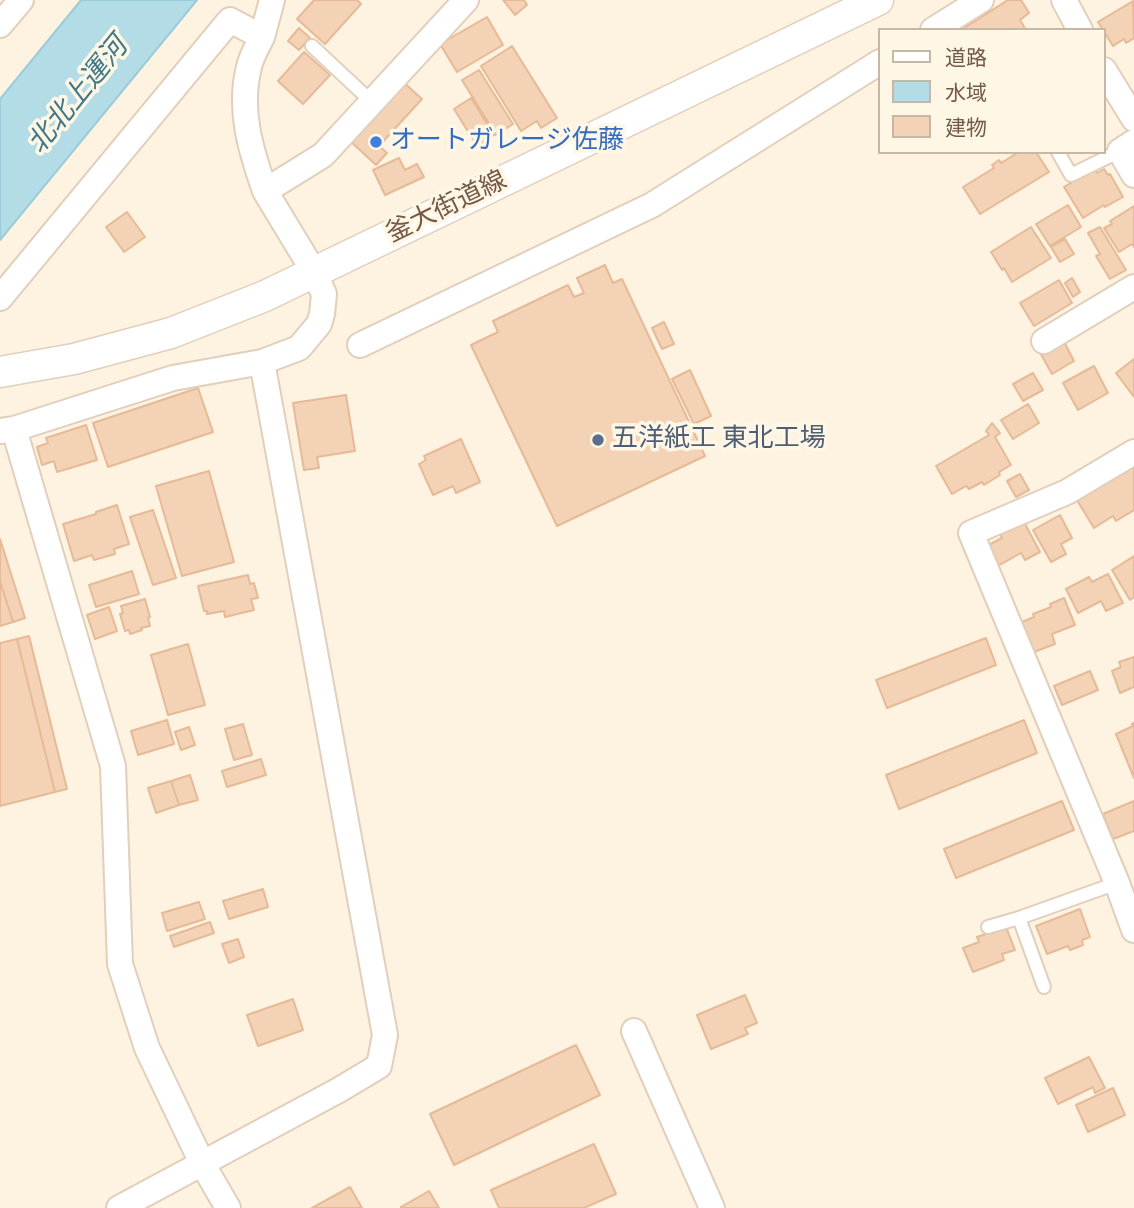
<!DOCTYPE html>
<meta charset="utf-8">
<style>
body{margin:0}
#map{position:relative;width:1134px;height:1208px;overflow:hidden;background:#fdf3e0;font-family:"Titillium Web","Noto Sans JP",sans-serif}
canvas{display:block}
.legend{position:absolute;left:878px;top:28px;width:228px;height:126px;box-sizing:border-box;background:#fff7e6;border:2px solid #c7b8a6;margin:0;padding:9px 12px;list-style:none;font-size:21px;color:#745947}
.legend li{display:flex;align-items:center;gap:14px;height:35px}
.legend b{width:35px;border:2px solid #c7b8a6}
</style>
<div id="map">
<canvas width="1134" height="1208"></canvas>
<ul class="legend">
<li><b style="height:9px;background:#fff"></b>道路</li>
<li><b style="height:19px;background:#b4dce6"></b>水域</li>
<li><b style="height:19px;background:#f3d2b6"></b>建物</li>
</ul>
</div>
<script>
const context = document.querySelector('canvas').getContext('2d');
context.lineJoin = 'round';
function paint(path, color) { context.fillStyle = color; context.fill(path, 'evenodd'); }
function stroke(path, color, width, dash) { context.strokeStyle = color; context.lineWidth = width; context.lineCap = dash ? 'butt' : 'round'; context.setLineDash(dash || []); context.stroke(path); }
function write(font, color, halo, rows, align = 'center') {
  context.font = font + ' "Titillium Web","Noto Sans JP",sans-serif'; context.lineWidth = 7; context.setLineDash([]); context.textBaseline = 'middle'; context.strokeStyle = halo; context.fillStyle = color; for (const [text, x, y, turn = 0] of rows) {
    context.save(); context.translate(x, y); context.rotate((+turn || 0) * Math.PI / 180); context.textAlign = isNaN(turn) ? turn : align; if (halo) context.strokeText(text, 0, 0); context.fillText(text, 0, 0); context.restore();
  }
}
const water = new Path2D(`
 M81,0h116l-197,240v-141z`);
paint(water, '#b4dce6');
stroke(water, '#9acbd8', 2);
const building = new Path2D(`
 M314,0h43l4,4 -36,40 -28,-25z
 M503,0h21l3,5 -12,10z
 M1008,0h13l8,13 -9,7 6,10h-65z
 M1133,1l1,37 -8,5 -2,-4 -11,7 -15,-24z
 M487,17l16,28 -46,27 -17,-28z
 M299,28l11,10 -11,12 -11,-9z
 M512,46l45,72 -16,10 -4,-7 -16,10 -40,-65z
 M304,52l26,23 -27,29 -25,-23z
 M479,70l34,54 -17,11 -34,-55z
 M401,80l21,19 -43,47 8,7 -11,12 -28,-26z
 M471,98l23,37 -17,11 -23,-37z
 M1019,152h17l13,20 -69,42 -17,-27 31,-19 -2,-3 7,-5 2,3z
 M399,158l6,12 12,-6 7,13 -39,18 -12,-25z
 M1094,169l3,4 7,-4 4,6 2,-1 13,23 -18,10 -1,-2 -21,13 -19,-31z
 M1068,205l13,22 -31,19 -14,-22z
 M1134,206v41l-2,-3 -13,8 -15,-24 8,-4 -2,-3z
 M127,212l18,25 -21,15 -18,-25z
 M1031,227l20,31 -39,24 -8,-14 -2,2 -11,-18z
 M1100,227l26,43 -16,9 -14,-23 4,-2 -12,-21z
 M1065,239l9,15 -14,8 -9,-15z
 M605,265l8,18 9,-4 83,177 -148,70 -86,-181 27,-13 -5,-11 75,-36 6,12 10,-4 -7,-15z
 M1072,278l8,14 -7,5 -8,-14z
 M1059,280l13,23 -38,23 -14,-23z
 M664,322l10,22 -12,5 -10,-21z
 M1061,336l13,25 -22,13 -14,-25z
 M1134,359v38l-18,-24z
 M1094,366l14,27 -30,17 -15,-27z
 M690,370l21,46 -17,8 -22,-45z
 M1033,373l10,17 -20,11 -10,-17z
 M198,388l15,44 -105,35 -15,-44z
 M346,395l9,56 -38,6 2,11 -15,2 -11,-67z
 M1028,404l11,19 -26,16 -12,-19z
 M992,423l8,10 -5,4 16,28 -12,7 1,3 -16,10 -2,-3 -13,7 -3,-3 -14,8 -16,-28 53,-31 -3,-4z
 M86,425l11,35 -40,12 -3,-11 -12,4 -5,-18 11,-4 -2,-5z
 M461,439l19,43 -24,11 -3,-7 -20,9 -14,-31 7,-4 -2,-4z
 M1134,460v50l-18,11 -3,-5 -19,12 -19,-31z
 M209,471l25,91 -52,14 -26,-90z
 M1020,474l9,16 -13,7 -9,-16z
 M117,505l12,39 -15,5 1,5 -21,6 -2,-5 -18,6 -11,-37 33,-10v-2z
 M153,510l23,68 -23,7 -23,-68z
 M1060,515l12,23 -11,6 5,10 -15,8 -18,-32z
 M1024,522l16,30 -15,8 -4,-7 -25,14 -11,-20 17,-9 -2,-4z
 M0,539l25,79 -12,4 -13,-41z
 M1134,556v41l-4,3 -18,-30z
 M132,571l7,23 -43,13 -7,-22z
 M1108,574l15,29 -17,8 -5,-10 -23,12 -12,-24 23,-12 3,5z
 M248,575l2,9 4,-1 4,15 -7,1 3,11 -29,7 -1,-6 -17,3v-3h-3l-6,-25z
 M0,581l13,41 -13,4z
 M1064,598l11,27 -23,9 3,10 -21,8 -12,-30 12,-5 -1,-3 18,-7 -1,-3z
 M145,599l5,18 -2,1 2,8 -9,2 1,2 -12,4 -1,-4 -4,1 -5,-17 3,-1 -2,-7z
 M109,607l8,24 -22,8 -8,-24z
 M29,636l38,153 -12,3 -38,-153z
 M986,638l10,27 -109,43 -11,-28z
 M17,639l38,153 -55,14v-163z
 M188,644l17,61 -37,10 -17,-60z
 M1134,657v30l-14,6 -8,-22 9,-4 -2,-5z
 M1090,671l8,19 -36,15 -8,-19z
 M167,720l7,24 -36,11 -7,-24z
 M1024,720l13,33 -138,56 -13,-34z
 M1134,723v55l-18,-44 17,-8 -1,-2z
 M243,724l9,31 -18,5 -9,-31z
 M189,727l6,18 -14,5 -6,-18z
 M261,759l5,16 -39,12 -5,-16z
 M190,775l8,25 -19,5 -8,-24z
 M171,781l8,24 -23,8 -8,-25z
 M1062,801l12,29 -118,48 -12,-29z
 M1134,801v30l-21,8 -10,-25z
 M263,889l5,18 -39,12 -6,-18z
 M199,902l6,17 -38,12 -5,-18z
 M1080,909l10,28 -8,3 1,5 -13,5 -2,-4 -21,8 -11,-28z
 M210,922l4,11 -40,14 -4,-11z
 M1006,927l9,23 -13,4 2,6 -31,12 -10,-24 16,-6 -2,-5z
 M238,939l6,18 -15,6 -7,-19z
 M745,995l12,28 -12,5 3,6 -37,15 -14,-34z
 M293,999l10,31 -45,16 -11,-31z
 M576,1045l24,50 -146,70 -24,-51z
 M1089,1057l16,31 -10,5 -2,-6 -35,17 -13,-26z
 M1113,1088l12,27 -37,17 -12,-27z
 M594,1144l22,50 -32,14h-85l-8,-18z
 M350,1187l12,21h-50z
 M429,1191l10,17h-38v-1z`);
paint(building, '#f3d2b6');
stroke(building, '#e6ba97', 2);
const service = new Path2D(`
 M312,46l61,57
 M1058,152l13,23 49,-24
 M1019,918l25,69
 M988,927l31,-9 98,-35`);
const minor = new Path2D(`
 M1064,0l16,30
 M0,25l21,-25
 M933,30l48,-30
 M262,37c-5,10 -11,20 -13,30 -11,43 2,84 16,124
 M1104,70l30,49
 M1134,142l-14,9 14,24
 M0,298l230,-278 32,17 10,-37
 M1044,341l90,-54
 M360,345l292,-140 228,-143
 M14,429l99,337 7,198 27,84 55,115 26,45
 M0,431l14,-2 159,-51 89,-16 37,-14 20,-24 3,-10 2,-20 -10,-22 -49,-81 58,-36 143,-155
 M1134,452l-67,40 -96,41 146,350 17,47
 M634,1031l78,177
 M119,1208l220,-118 40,-24 6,-31 -123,-673`);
const tertiary = new Path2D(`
 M0,372l74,-13 97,-26 94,-37 613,-296`);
stroke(service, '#e1cfbc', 16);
stroke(minor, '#e1cfbc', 28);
stroke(tertiary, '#e1cfbc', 33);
stroke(service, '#fff', 12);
stroke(minor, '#fff', 24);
stroke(tertiary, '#fff', 30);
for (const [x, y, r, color] of [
 [376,142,7,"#3f7fe0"],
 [598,440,7,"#5c6f8a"]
]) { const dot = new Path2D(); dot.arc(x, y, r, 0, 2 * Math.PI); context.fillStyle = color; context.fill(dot); stroke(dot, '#fff7e6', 2.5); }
write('26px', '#366cbe', '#fff7e6', [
 ["オートガレージ佐藤",390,142]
], 'left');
write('26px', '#745947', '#fff7e6', [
 ["釜大街道線",447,208,-26]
]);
write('26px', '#4e5e75', '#fff7e6', [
 ["五洋紙工 東北工場",612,440]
], 'left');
write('italic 28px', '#407888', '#fff7e6', [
 ["北北上運河",79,96,-51]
]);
</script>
